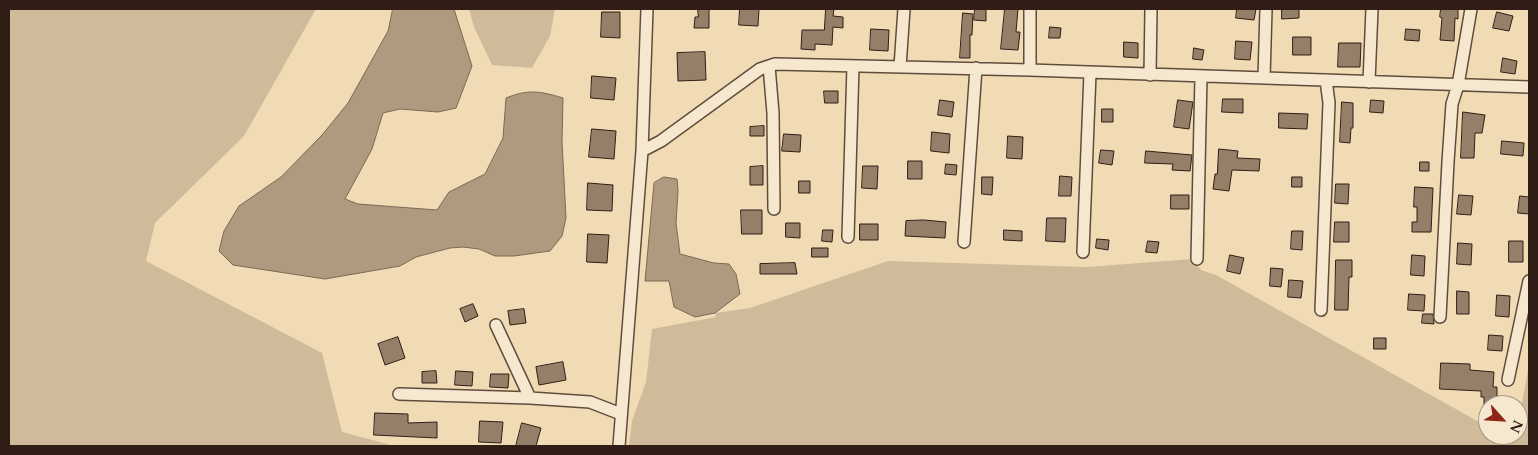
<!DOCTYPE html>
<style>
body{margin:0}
#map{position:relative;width:1538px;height:455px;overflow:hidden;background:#f0dbb5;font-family:Cardo,serif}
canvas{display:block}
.frame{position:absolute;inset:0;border:10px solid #301d15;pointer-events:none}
.north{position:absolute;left:1478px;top:395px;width:50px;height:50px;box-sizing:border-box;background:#f5e8cf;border:1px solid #a69785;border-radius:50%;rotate:116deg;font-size:14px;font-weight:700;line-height:20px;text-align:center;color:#301d15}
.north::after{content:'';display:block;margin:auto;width:18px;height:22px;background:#8f2418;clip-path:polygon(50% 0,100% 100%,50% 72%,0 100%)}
</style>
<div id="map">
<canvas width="1538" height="455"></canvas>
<div class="frame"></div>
<div class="north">N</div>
</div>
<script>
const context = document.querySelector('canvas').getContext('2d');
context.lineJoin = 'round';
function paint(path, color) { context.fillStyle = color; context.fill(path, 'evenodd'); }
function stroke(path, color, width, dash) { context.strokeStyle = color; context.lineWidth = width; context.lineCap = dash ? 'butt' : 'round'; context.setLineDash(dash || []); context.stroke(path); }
paint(new Path2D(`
 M9,9h307l-72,127 -89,87 -9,38 176,92 20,79 53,14h-386z
 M469,9h88h-2l-5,27 -18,32 -40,-3 -18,-38z
 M1192,259l9,11 15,5 272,152v8h14l13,6 1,-6h2v-10l11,-61v82h-900l3,-25 14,-39 6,-53 64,-12 -1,-4 35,-5 138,-47 199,6z`), '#cfbb9a');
const water = new Path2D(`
 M393,9h61l18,57 -16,42 -18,4 -38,-3 -17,4 -11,36 -27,50 13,5 79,6 12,-18 36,-18 18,-36 3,-40c22,-9 34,-7 57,0l-1,44 4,76 -4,18 -12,15 -36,5h-19l-16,-7 -16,-2 -13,1 -34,9 -16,9 -75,13 -92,-14 -14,-14 5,-20 15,-25 42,-29 41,-42 26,-32 40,-72z
 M664,177l13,2 1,12 -2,32 4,31 34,9 15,1 7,10 4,20 -25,19 -20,4 -21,-10 -5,-26h-24l9,-98z`);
paint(water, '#af9a7f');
stroke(water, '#7c6855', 1);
const building = new Path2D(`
 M698,9h11v19h-15l1,-11h3z
 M740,9h19l-1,17 -19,-1z
 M826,9h8l-1,7 10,1v11l-10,-1 -1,18 -17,-1v6l-14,-1 1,-19h22z
 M975,9h11v12l-12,-1z
 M1005,9h13l-2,23h4l-2,18 -17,-1z
 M1237,9h19l-2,11 -18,-2z
 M1282,9h17v9l-17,1z
 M1441,9h17v10l-3,-1 -1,23 -14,-1 2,-22 -2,-1z
 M602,12h18v26l-19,-1z
 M1497,12l16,4 -4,15 -16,-3z
 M963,13l10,1 -1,21h-2v23h-10z
 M1050,27l11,1 -1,10h-11z
 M871,29l18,1 -1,21 -18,-1z
 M1406,29l14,1 -1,11 -14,-1z
 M1293,37h18v18h-18z
 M1236,41l16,1 -2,18 -15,-1z
 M1124,42l14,1v15l-14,-1z
 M1339,43h22l-1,24h-22z
 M1194,48l10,2 -2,10 -9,-1z
 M705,52l1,28 -28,1 -1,-28z
 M1503,58l14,3 -2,13 -14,-2z
 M592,76l24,2 -2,22 -23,-2z
 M824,91h14v12h-13z
 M1223,99h20v14l-21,-1z
 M940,100l14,2 -2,15 -14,-2z
 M1178,100l15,2 -4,27 -15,-2z
 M1371,100l13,1 -1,12 -13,-1z
 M1342,102l11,1v25h-2l-1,15 -10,-1z
 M1102,109h11v13h-11z
 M1463,112l22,3 -3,18h-7l-1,25h-13z
 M1279,113l29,1 -1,15 -28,-1z
 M764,126v10h-14v-9z
 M592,129l24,2 -2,28 -25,-2z
 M932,132l18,2 -1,19 -18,-2z
 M784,134l17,1 -1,17 -18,-1z
 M1008,136l15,1 -1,22 -15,-1z
 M1502,141l22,2 -1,13 -22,-2z
 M1219,149l19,2 -1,7 23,1 -1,12 -27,-1 -3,21 -16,-2 2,-15h2z
 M1101,150l13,1 -2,14 -13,-2z
 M1146,151l46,4 -2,16 -18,-1 1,-6 -28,-1z
 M908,161h14v18h-14z
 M1420,162h9v9h-9z
 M946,164l11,1 -1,10 -11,-1z
 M763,166v19h-13v-18z
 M863,166h15l-1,23 -15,-1z
 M1060,176l12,1 -1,19h-12z
 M982,177h11l-1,18 -10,-1z
 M1292,177h10v10h-10z
 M799,181h11v12h-11z
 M588,183l25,2 -1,26 -25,-1z
 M1336,184h13l-1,20 -13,-1z
 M1415,187l18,1 -2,44h-19v-10h5v-15h-3z
 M1171,195h18v14h-18z
 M1459,195l14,1 -2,19 -14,-1z
 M1520,196l9,1v17l-11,-1z
 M741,210h21v24h-20z
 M1047,218h19l-1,24 -19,-1z
 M924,220l22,2 -1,16 -40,-2 1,-15z
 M1335,222h14v20h-15z
 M786,223h14v15l-14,-1z
 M860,224h18v16h-18z
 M823,230h10l-1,12 -10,-1z
 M1004,230l18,1v10l-18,-1z
 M1292,231h11l-1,19 -11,-1z
 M588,234l21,1 -2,28 -20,-1z
 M1097,239l12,1 -1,10 -12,-2z
 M1148,241l11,1 -2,11 -11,-1z
 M1509,241h14v21h-14z
 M1458,243l14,1 -1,21 -14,-1z
 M812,248h16v9h-16z
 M1230,255l14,3 -4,16 -13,-3z
 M1412,255l13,1 -1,20 -13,-1z
 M1336,260h16v17h-3l-1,33h-13z
 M795,263l2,11h-37v-10z
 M1271,268l12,1 -2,18 -11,-1z
 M1289,280l14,1 -2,17 -13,-1z
 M1457,291l12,1v22h-12z
 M1409,294l16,1 -1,16 -16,-1z
 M1497,295l13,1 -1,21 -13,-1z
 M473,304l5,12 -13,6 -5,-13z
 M524,309l2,14 -16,2 -2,-14z
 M1423,314h10l1,10 -12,-1z
 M1489,335l14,1 -1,15 -14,-1z
 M398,337l7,21 -20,7 -7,-21z
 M1374,338h12v11h-12z
 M563,362l3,18 -27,5 -3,-18z
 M1441,363l29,1v6l24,2 -1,15h4v18h-13v-8h-3v-6l-41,-2z
 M436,371l1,12h-15v-11z
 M456,371l17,1 -1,14 -17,-1z
 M491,374h18l-1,14 -18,-1z
 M375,413l33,1v9l29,-1v16l-63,-3z
 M480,421l23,1 -2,21 -22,-1z
 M522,423l19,5 -5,18h-20z`);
paint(building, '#948068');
stroke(building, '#301d15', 1);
const minor = new Path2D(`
 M769,66l4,47 1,96
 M900,67l4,-58
 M1030,70v-61
 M1150,75l1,-66
 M1264,78l2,-69
 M1369,82l3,-73
 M642,151l19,-10 99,-72 15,-5 255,6 499,17
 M848,237l5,-171
 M964,242l12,-174
 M1083,252l7,-179
 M1197,259l4,-183
 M1321,310l8,-207 -3,-23
 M1440,317l8,-155 4,-58 6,-19 13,-76
 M496,325l34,73
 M1508,380l21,-99
 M399,394l131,4 60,4 31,12
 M619,446l23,-295 5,-142`);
stroke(minor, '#604c3d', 14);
stroke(minor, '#f5e8cf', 11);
</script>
